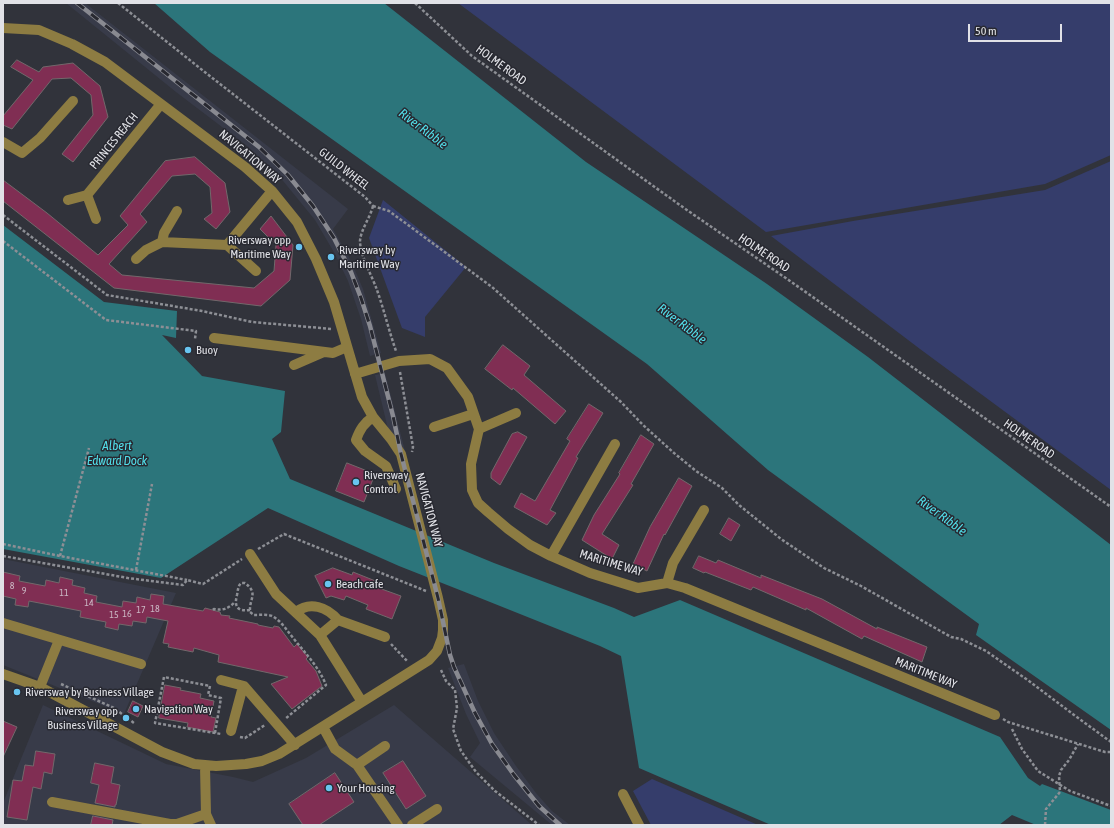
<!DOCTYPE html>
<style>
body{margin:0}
#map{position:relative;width:1114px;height:828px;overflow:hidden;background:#31333b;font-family:"Asap Condensed",sans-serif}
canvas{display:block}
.frame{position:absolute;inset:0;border:4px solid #e1e2e7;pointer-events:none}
.scale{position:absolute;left:968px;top:24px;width:94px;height:18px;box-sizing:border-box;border:2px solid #e1e2e7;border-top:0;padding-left:5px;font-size:12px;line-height:14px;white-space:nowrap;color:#e1e2e7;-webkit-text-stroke:3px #282931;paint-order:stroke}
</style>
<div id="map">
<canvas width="1114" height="828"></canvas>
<div class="frame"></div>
<div class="scale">50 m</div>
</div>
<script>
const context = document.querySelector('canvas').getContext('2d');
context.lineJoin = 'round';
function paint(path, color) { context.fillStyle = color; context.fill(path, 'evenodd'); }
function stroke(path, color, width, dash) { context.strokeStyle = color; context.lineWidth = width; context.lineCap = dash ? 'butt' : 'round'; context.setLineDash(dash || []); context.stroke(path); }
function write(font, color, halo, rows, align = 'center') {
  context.font = font + ' "Asap Condensed",sans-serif'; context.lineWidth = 3; context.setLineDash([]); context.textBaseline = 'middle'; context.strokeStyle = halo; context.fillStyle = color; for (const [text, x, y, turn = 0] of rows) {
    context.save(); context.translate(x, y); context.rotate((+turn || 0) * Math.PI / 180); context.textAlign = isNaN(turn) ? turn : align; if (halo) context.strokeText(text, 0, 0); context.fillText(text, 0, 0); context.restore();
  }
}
paint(new Path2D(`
 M66,3h19l263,206 -15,20 18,32 12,28 18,64 -11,3 -9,-37 -13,-38 -13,-27 -20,-34 -36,-44 -32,-30 -71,-54z
 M385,373l20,78 -17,-22 -13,-54z
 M3,559l173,34 -52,121 -121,-49z
 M464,664l14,37 16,32 22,33 20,27 16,18 18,14h-18l-82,-68 10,-14 -14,-29 -18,-46z
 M43,705l123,59 67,13 20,5 53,-24 88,-53 138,120h-529v-22z`), '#383b49');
paint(new Path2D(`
 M458,3h653v152l-66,29 -279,48z
 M1111,161v329l-191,-141 -149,-113 82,-15 192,-31z
 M383,200l83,67 -41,50v20l-23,-9 -33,-90z
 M652,779l106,46h-107l-18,-34z`), '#353d6b');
paint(new Path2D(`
 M154,3h230l202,159 181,122 101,73 243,188v185l-135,-95 3,-11 -211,-154 -121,-106 -437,-312z
 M3,225l101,77 73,9 -1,27 -14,-3 40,41 83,15 -4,41 -9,7 18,40 204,84 120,45 20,9 46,-17 320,137 28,41 12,8 2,-2 69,26v15h-75l-24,-10 -13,10h-228l-132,-57 -18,-112 -21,-10 -120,-48 -81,-32 -131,-58 -107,70 -158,-29z`), '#2c757b');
const building = new Path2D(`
 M17,60l22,12 4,-5 30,-4 27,23 8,31 -35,45 -11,-8 31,-39 -2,-20 -20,-17 -19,1 -40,50 -9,-4v-9l30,-36 -22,-13z
 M195,157l30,26 5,29 -14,17 -12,-10 8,-6 -2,-26 -15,-13 -23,2 -32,38 7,8 -38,42 13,11 132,13 20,-17 2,-26 -16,-16 11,-13 22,29 -3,35 -29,26 -147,-18 -111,-87v-21l44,33 51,42 30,-30 -8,-9 45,-55z
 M503,345l27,21 -6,9 42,36 -11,13 -42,-36 -1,2 -27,-21z
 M589,404l14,9 -27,44 2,1 -28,52 6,3 -9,12 -33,-18 7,-14 14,8 35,-60 -3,-2z
 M518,432l9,5 -27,48 -9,-7v-5l21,-39z
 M641,435l13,9 -23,40 2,1 -31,49 17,11 -7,14 -30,-19 12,-25 26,-41 -1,-1z
 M347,463l28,11 -11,28 -28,-11z
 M679,478l13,8 -27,49 -1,-1 -17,37 -14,-7 17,-37z
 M729,518l11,7 -9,16 -11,-7z
 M699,556l17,7 2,-3 43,18v-3l61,24 55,30v-2l50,20 -5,15 -58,-26 -2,3 -56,-31v2l-53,-23 -2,3 -46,-18 -1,1 -11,-5z
 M333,568l19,7 1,-3 25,10 -2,5 25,9 -9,23 -26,-10 2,-4 -22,-9 -2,4 -13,-4 -5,2 -11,-22z
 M3,572l17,4 -1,5 26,5 1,-6 13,3 1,-6 13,3 -1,5 13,3 -1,5 13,3 -1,6 26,5 1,-6 13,2 1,-6 13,3 1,-6 13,2 -1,8 40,7 2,-3 15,4 1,3 9,1 -1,2 29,6v1l15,3 1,-2 5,1 15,20 3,-3 11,13 -2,2 10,12 6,15 -30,23 -21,-25 17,-7 -70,-15 1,-7 -25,-7 -1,4 -25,-5 1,-3 -6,-1 5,-22 -21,-4 -1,6 -13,-2 -1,5 -13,-2 -1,6 -13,-3 1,-5 -26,-5 1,-6 -52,-10 -1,6 -13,-2 1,-6 -13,-3z
 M165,685l16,3 -1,2 21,4 -1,4 14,3 -3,16 5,1 -3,14 -26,-5 1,-4 -29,-5z
 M133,701l10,5 -5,11 -10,-5z
 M3,721l14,6 -14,30z
 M36,751l19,3 -3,20 -8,-2 -3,17 -8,-2 -6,33 -20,-3 6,-37 9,1 3,-16 8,1z
 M403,761l23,35 -20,13 -23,-36z
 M95,763l19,4 -3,16 9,2 -4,20h-1v2l-20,-4 4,-18 -8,-2z
 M335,773l19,29 -35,23h-16l-14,-21z
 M93,816l20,4 -1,5h-21z`);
paint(building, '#802e53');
stroke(building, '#72686b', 1);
stroke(new Path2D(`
 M118,3l88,70 159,124 8,9
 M415,3l57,53 212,152 106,73 321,226
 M373,206l16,5 103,76 129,115 22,23 31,28 22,18 26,17 17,17 42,34 43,29 37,18 90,51 10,2 25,12 43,30 45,34 37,27
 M373,206c-3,12 -12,23 -13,35 0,14 12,35 17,49 7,20 12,41 19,61
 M3,215l104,80 95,16 50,11 80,7
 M3,241l103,79 90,11 -1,8
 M400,372l13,75 -1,5
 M3,544l57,12 127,24
 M258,549l26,-15 142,57
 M3,556l125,22 55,7 4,-5 16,4 39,-25
 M60,556l29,-108
 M136,570l16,-86
 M213,610l1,-1c9,2 15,-1 21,-7
 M250,610c-13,2 -16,-4 -13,-15 1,-5 1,-9 4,-12h4c14,11 4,15 5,29l4,3c6,0 13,-1 18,1 8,4 13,12 18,18 13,17 28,31 36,51l-41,34
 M391,644l17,18
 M441,670l5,11 9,9 2,18 -4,21 8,22 15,21 19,19 44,34
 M61,684l53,24 20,15
 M1003,719l5,3 97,30h6
 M1012,729l10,20 16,22 32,20 41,15
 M215,733l6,-35 -13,-3 2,-9 -46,-9 -9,46 66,11
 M240,737l5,1 20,-13
 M1045,825l1,-16 14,-17 -1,-16 2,-6 8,-10 9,-16`), '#8d8f95', 2.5, [3, 2]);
stroke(new Path2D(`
 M3,28l36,2 33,14 33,18 140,105 27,24 25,31 19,37 18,43 28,95 11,20 18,22 10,15 37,144 5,22v10l-1,8 -5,13 -8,9 -150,94 -17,7 -16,3 -30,2 -22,-2 -32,-12 -122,-65 -37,-13
 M3,142l19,11 18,-15 33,-37
 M87,195l9,24
 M68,200l19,-5 74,-91
 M162,242l65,3 45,-54
 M227,245l29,26
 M136,259l10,-9 16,-8 2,-9 13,-22
 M214,338l119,15 14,-6
 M294,365l30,-13
 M355,374l44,-13 31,-2 17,9 21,29 11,32 -8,35 1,26 6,13 10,9 20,17 22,16 21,11 39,17 48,15 29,-5 18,5 310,127
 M373,417c-9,6 -13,12 -17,23l9,11 21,15 10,23
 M434,427l39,-13
 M479,429l37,-16
 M250,554l26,40 44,41 42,67
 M551,556l64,-112
 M667,583l6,-20 31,-53
 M296,612c14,-11 31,-5 42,8
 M3,623l138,41
 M320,635l18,-15 47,17
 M221,680l23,6 51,59
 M40,687l19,-47
 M323,727l12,22 22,16 41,60
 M231,731l11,-41 2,-4
 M357,765l28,-19
 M205,766l1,48 5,11
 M623,794l16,31
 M52,802l118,22h7l29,-10
 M412,825l25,-16`), '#8d7c42', 10);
const rail = new Path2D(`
 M77,3l182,144 29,28 25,31 21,32 17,34 10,26 9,28 23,90 8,38 37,144 12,57 4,12 21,46 17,31 22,31 25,31 21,19`);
stroke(rail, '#898a91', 4.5);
stroke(rail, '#282931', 3, [9]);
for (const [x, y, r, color] of [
 [299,247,4,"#68c4f0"],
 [331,257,4,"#68c4f0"],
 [188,350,4,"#68c4f0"],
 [356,482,4,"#68c4f0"],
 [328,584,4,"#68c4f0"],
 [17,692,4,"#68c4f0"],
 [136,709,4,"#68c4f0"],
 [126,718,4,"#68c4f0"],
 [329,788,4,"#68c4f0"]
]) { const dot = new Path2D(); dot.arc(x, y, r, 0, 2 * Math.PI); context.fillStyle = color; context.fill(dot); stroke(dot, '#282931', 1.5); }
write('10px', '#c9b5c2', null, [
 ["8",12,586],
 ["9",24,591],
 ["11",64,593],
 ["14",89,603],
 ["18",155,609],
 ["17",141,610],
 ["16",127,614],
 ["15",114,615]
]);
write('12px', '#e1e2e7', '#282931', [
 ["HOLME ROAD",501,65,36],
 ["PRINCES REACH",114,141,-51],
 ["NAVIGATION WAY",250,157,40],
 ["GUILD WHEEL",344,169,38],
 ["HOLME ROAD",764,253,34],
 ["HOLME ROAD",1029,439,35],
 ["NAVIGATION WAY",429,510,75],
 ["MARITIME WAY",611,563,17],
 ["MARITIME WAY",926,673,22]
]);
write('12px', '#e1e2e7', '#282931', [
 ["Riversway opp",291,240,"right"],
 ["Maritime Way",291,254,"right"],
 ["Riversway by",339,250],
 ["Maritime Way",339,264],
 ["Buoy",196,350],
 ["Riversway",364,475],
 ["Control",364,489],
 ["Beach cafe",336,584],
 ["Riversway by Business Village",25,692],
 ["Navigation Way",144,709],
 ["Riversway opp",118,711,"right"],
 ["Business Village",118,725,"right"],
 ["Your Housing",337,788]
], 'left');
write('italic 13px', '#51dee9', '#282931', [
 ["River Ribble",423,129,37],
 ["River Ribble",682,324,37],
 ["Albert",117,446],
 ["Edward Dock",117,461],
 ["River Ribble",942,516,36]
]);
</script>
